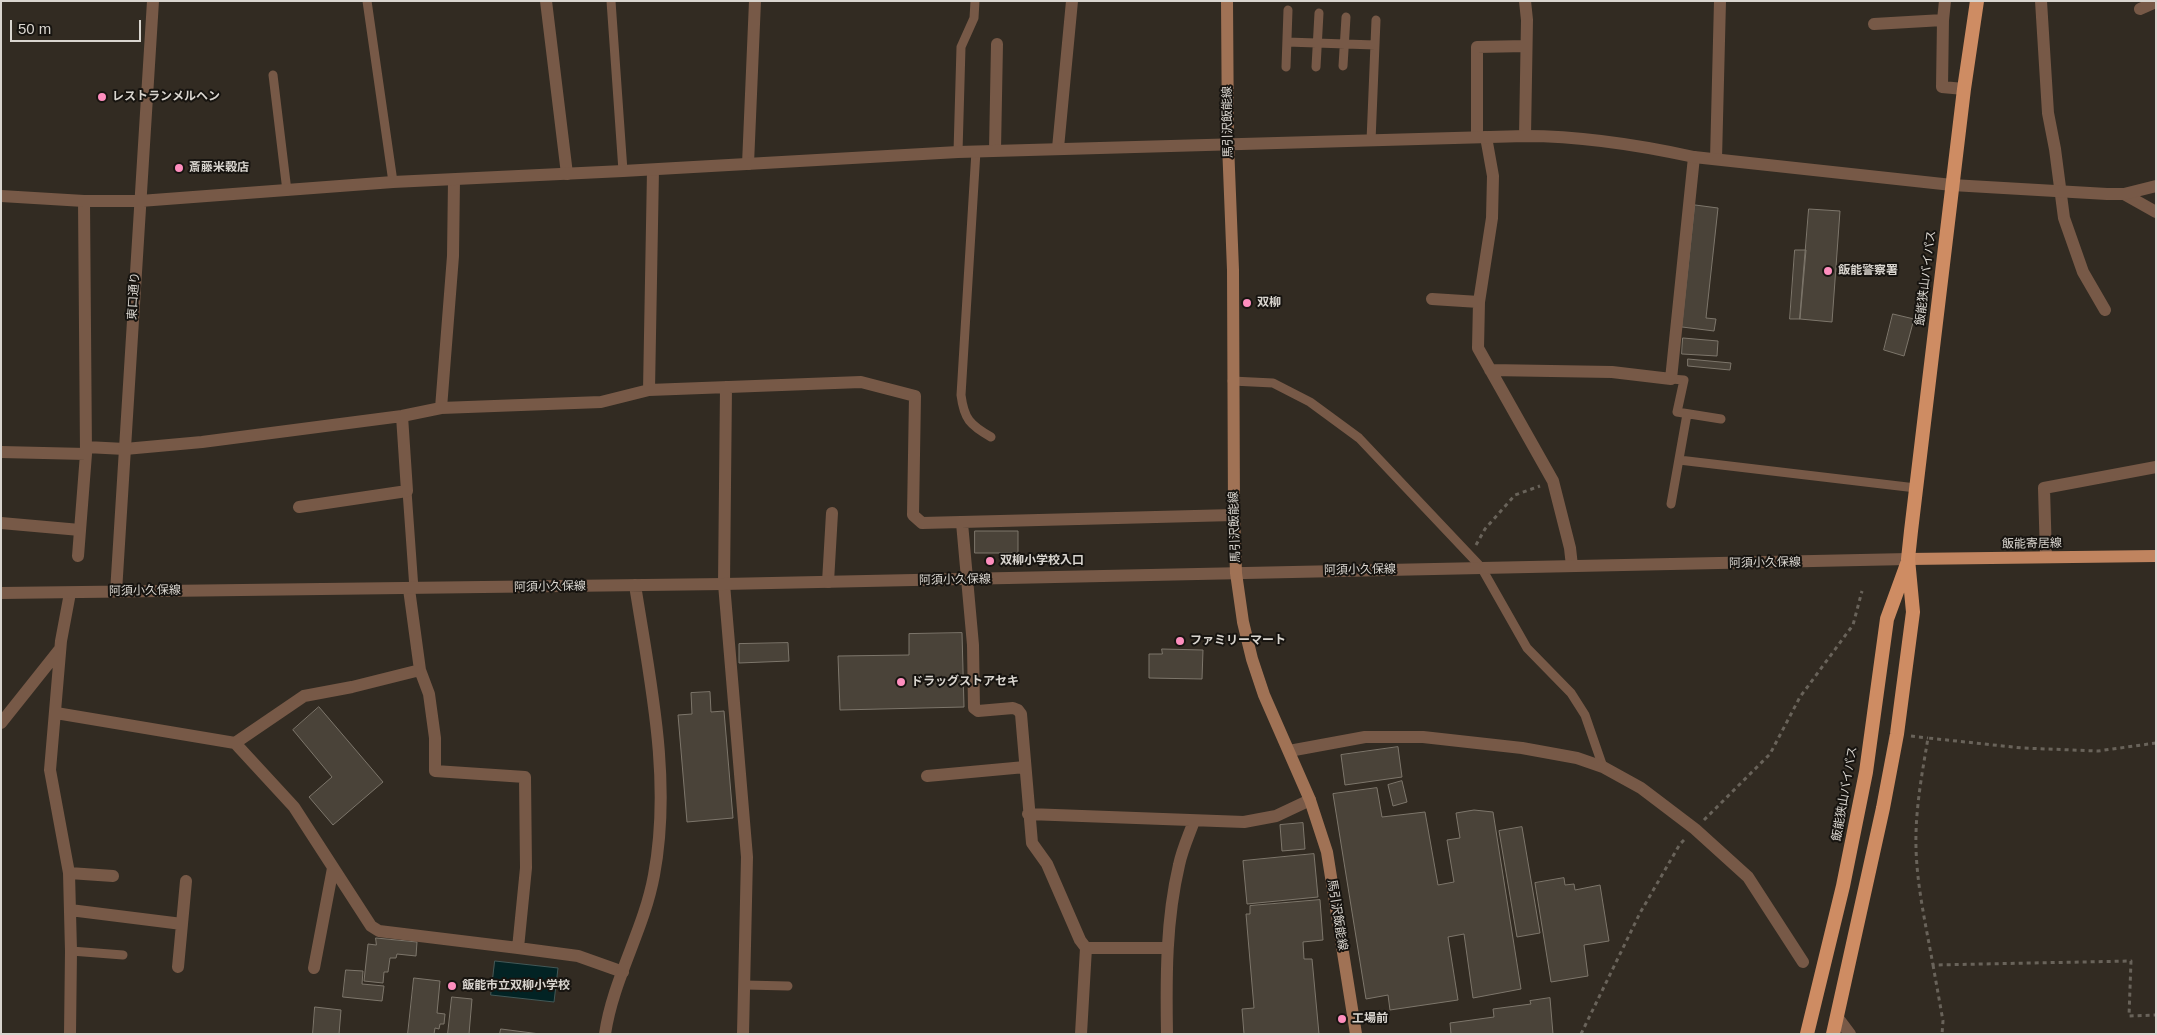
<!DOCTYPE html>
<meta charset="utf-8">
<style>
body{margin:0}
#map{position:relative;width:2157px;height:1035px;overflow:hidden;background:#322b22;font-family:Helvetica,sans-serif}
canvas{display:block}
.frame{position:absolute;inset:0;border:2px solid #d9d5cf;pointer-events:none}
.scale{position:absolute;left:10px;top:20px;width:131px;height:22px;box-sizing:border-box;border:2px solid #d9d5cf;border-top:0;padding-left:6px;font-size:15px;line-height:18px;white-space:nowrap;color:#d9d5cf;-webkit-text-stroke:4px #171410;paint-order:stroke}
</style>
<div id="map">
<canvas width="2157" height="1035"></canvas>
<div class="frame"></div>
<div class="scale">50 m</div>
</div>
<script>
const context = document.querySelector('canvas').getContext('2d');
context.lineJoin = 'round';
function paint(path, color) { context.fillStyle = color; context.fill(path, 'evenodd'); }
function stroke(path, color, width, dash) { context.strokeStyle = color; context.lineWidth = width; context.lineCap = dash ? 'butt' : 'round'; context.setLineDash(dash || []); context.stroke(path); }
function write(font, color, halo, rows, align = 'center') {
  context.font = font + ' Helvetica,"Noto Sans JP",sans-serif'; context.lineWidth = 4; context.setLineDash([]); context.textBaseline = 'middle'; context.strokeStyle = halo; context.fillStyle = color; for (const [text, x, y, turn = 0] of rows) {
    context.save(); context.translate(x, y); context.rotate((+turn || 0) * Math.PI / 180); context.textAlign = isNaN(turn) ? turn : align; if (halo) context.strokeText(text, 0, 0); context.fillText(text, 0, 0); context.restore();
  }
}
const water = new Path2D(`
 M495,961l63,7 -4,34 -63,-7z`);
paint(water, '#022324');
stroke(water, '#425857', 1);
const building = new Path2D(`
 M1695,205l23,3 -12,110 10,1 -2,12 -32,-4z
 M1809,209l31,2 -8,111 -32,-3z
 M1795,250h11l-6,69h-10z
 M1893,314l21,5 -10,37 -20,-6z
 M1683,338l35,3 -1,15 -35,-2z
 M1688,359l43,4 -1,7 -42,-4z
 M975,531h43v22h-43z
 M962,633l2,74 -124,3 -2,-54 71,-1v-21z
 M788,643l1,18 -50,2v-19z
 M1162,649l41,1 -1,29 -53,-1v-24h13z
 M710,692l1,20 13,-1 9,107 -46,4 -9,-107 14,-1 -1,-21z
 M319,707l64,75 -50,43 -24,-28 23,-20 -39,-47z
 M1398,747l4,30 -57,8 -4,-30z
 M1402,781l5,21 -14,4 -5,-21z
 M1377,788l5,29 43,-5 13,73 16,-3 -7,-42 13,-2 -4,-25 18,-3 19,2 28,177 -48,9 -9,-64 -16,3 10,63 -68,10 -2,-15 -22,4 -33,-205z
 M1303,823l2,26 -23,2 -2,-26z
 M1522,827l18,106 -23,4 -18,-106z
 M1314,854l4,43 -71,7 -4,-43z
 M1564,878l1,7 9,-1 1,6 25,-5 9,56 -25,4 4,31 -37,6 -16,-99z
 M1320,900l3,40 -20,2 1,17h8l7,75h-75l-2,-25 12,-1 -8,-94h4v-8z
 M376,938l41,4 -1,14 -19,-2 -1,4h-6l-2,14h-4l-1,11 -19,-2 4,-37 8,1z
 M346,970l17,1 -1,13 22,2 -2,15 -39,-4z
 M414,978l26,3 -3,32 8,1 -1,10h-4l-1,5 -4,-1 -1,6h-26z
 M452,997l20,2 -3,35h-21z
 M1550,998l3,36h-102l-1,-11 44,-6 -1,-8 38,-5 -1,-3z
 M315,1007l26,3 -2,24h-26z
 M501,1029l39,5h-40z`);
paint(building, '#4a4339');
stroke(building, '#7d766b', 1);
stroke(new Path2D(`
 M1476,545l9,-16 30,-34 25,-9
 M1911,736l17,2
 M2156,743l-58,8 -76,-3 -94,-10c-6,36 -13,72 -12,110 1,39 10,78 17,117l198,-4 -2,55 27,-1
 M1704,820l66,-66 30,-57 53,-72 9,-34
 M1933,965l10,56 -1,13
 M1581,1034l59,-121 40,-69 6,-6`), '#69635a', 3, [4, 4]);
stroke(new Path2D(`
 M367,1l26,181
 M611,1l12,170
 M1287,42l88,3
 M1343,66l3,-49
 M1286,67l2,-57
 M1316,67l3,-54
 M273,75l14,116
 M1371,141l5,-121
 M976,151l-15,244c3,24 9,30 30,42
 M958,152l3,-105 13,-29 1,-17
 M1671,379l13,1 -7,32 44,7
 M1232,381l41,2 37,19 49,36 122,129 46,81 44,45 14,22 18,52
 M1679,460l237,28
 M407,491l7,98
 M1671,504l16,-90
 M71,951l52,4
 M745,985l43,1`), '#775947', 9);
stroke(new Path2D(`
 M546,1l21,173
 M1525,1l2,19 -2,116
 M1945,1l-2,19 -1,67 22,2
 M2041,1l7,112 7,36 9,69 19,54 22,38
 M2140,9l16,-7
 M1874,24l69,-4
 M1477,137v-90l49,-1
 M1486,137l7,39 -1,42 -13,84 -1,46 75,133 17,67 2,18
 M1058,148l14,-147
 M995,150l2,-106
 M1716,159l4,-158
 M748,164l7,-163
 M2124,194l32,18
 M1432,299l47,3
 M1490,370l122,2 59,7 23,-222
 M726,387l-2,197 23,273 -4,177
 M649,390l4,-220
 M441,408l12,-152 1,-76
 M86,447l39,2 77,-7 200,-26 39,-8 160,-6 48,-12 212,-8 54,14 -2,119 9,8 312,-8
 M1,452l85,2
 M299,507l108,-16 -5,-75
 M1,523l79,7
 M962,523l11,122 1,63 4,3 35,-3 5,2 3,4 11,129 15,21 33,76 6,8 -5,86
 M78,556l8,-102 -2,-253
 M2046,557l-2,-69 112,-21
 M828,582l4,-69
 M409,589l11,81 9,24 6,44v33l90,6 1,91 -8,80 60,8 45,16
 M70,593l-9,48 -11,129 19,103 2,78 -1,83
 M56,713l179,30 59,64 77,119 8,5 139,17
 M1,723l59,-74
 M235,743l69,-47 48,-9 68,-17
 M1289,751l76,-14h58l99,11 55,10 26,9 38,21 54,41 53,48 55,85
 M927,776l98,-9
 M1028,814l216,8 32,-6 34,-16
 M69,873l44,3
 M70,910l112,14
 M1086,948h81
 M178,967l8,-86
 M314,968l19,-100
 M1838,1018l12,16
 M1167,1034c-1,-57 -1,-114 12,-169 3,-15 10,-30 15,-44`), '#775947', 12);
stroke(new Path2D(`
 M1,196l83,5h56l253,-19 230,-11 335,-19 567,-16c57,0 114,9 169,21l258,28 155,9h17l32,-8
 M116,592l37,-591
 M1,593l723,-9 1184,-25
 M605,1034c8,-55 39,-104 49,-159 18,-96 -4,-194 -19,-290`), '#775947', 12);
stroke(new Path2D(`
 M1227,1l1,143 5,126 1,245 2,58 7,49 9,37 12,36 46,105 17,52 29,182`), '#a07255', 12);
stroke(new Path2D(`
 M1908,559l248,-3`), '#c0845f', 12);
stroke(new Path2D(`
 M1807,1034l36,-148 23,-114 21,-153 20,-55
 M1833,1034l50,-226 14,-74 16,-122 -5,-53 3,-28 53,-442 13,-88`), '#ce8c63', 14);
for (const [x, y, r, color] of [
 [102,97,5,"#fe8ebe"],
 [179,168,5,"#fe8ebe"],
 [1828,271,5,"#fe8ebe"],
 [1247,303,5,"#fe8ebe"],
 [990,561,5,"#fe8ebe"],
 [1180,641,5,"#fe8ebe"],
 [901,682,5,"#fe8ebe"],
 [452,986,5,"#fe8ebe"],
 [1342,1019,5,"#fe8ebe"]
]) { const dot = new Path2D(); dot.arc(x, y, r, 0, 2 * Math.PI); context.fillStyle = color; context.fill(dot); stroke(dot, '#171410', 2); }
write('bold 12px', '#d9d5cf', '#171410', [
 ["レストランメルヘン",112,97],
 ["斎藤米穀店",189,168],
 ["飯能警察署",1838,271],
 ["双柳",1257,303],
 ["双柳小学校入口",1000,561],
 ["ファミリーマート",1190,641],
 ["ドラッグストアセキ",911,682],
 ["飯能市立双柳小学校",462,986],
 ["工場前",1352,1019]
], 'left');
write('12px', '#d9d5cf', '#171410', [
 ["馬引沢飯能線",1228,122,-91],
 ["飯能狭山バイパス",1926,278,-83],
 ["東口通り",134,296,-86],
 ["馬引沢飯能線",1235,527,-92],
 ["飯能寄居線",2032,544,-1],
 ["阿須小久保線",1765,563,-1],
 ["阿須小久保線",1360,570,-1],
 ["阿須小久保線",955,580,-1],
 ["阿須小久保線",550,587,-1],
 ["阿須小久保線",145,591,-1],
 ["飯能狭山バイパス",1845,794,-80],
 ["馬引沢飯能線",1337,915,81]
]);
</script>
